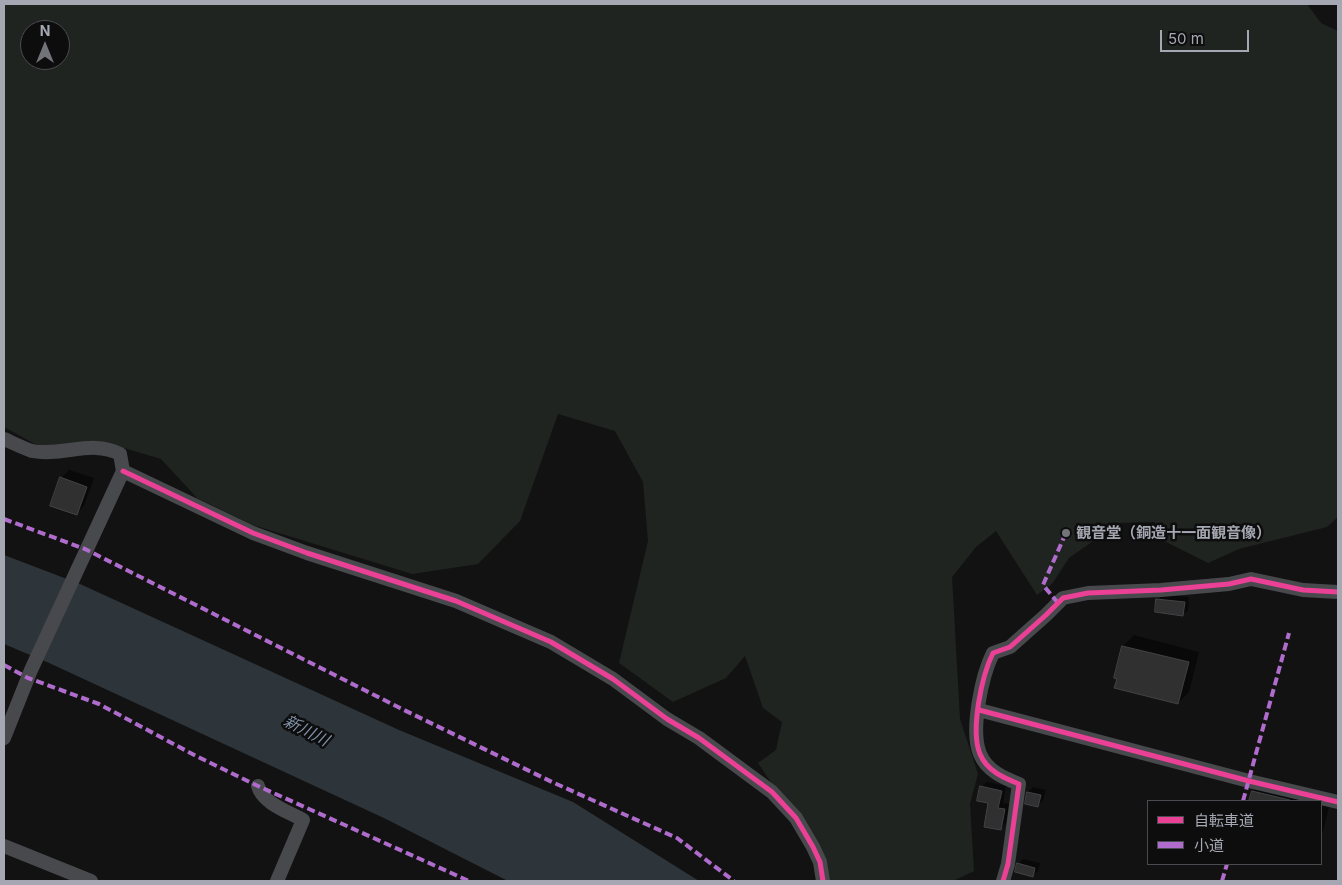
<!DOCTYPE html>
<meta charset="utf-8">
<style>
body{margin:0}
#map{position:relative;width:1342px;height:885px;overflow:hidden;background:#121213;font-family:Inter,"Noto Sans JP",sans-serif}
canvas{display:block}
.frame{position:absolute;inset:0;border:5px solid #a5a8b2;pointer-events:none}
.legend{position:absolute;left:1147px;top:800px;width:175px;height:65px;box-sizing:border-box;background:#0d0d0e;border:1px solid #4a4b50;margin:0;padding:6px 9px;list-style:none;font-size:15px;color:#a5a8b2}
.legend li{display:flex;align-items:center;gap:10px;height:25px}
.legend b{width:25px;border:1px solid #4a4b50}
.north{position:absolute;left:20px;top:20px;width:50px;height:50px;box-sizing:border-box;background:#0d0d0e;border:1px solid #4a4b50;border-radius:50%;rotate:0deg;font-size:14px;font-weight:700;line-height:20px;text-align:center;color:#a5a8b2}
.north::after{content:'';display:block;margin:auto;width:18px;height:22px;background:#72747a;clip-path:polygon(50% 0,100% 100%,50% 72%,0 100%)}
.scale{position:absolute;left:1160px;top:30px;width:89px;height:22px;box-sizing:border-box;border:2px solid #a5a8b2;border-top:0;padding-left:6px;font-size:15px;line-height:18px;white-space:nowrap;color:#a5a8b2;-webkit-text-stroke:4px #0d0d0e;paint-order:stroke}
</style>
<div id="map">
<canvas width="1342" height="885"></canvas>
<div class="frame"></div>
<ul class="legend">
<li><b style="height:6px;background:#ea4096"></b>自転車道</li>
<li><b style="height:6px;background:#b06ccc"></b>小道</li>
</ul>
<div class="north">N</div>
<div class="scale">50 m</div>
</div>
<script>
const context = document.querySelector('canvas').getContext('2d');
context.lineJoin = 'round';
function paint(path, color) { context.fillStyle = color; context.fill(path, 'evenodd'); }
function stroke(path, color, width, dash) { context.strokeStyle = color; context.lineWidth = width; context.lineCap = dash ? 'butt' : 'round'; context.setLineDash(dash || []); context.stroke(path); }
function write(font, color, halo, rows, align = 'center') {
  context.font = font + ' Inter,"Noto Sans JP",sans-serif'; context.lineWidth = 5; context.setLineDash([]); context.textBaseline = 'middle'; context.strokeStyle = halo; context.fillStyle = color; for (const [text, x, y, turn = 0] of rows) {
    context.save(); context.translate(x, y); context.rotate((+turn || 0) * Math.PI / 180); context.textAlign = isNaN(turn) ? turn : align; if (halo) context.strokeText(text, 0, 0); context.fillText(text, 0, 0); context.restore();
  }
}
paint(new Path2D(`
 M4,4h1303l14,19 17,8v486l-11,10 -88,22 -31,14 -52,-26 -1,-15 -36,1 -50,35 -17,26 -15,11 -41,-64 -20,16 -24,30 8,142 18,55 -8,30 4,67 -21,10h-125l-13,-33 -57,-85 18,-13 6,-28 -19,-14 -18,-52 -19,22 -53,24 -54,-39 29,-122 -5,-59 -28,-51 -57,-17 -38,107 -42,43 -66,10 -159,-49 -56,-27 -36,-39 -57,-17 -60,7 -40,-22zM30,30h30v30h-30z`), '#1f2420');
paint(new Path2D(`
 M4,555l76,29 319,146 174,72 126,79h-191l-122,-62 -339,-157 -43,-18z`), '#2e353a');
paint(new Path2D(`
 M69,470l25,8 -10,28 -8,8 -15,-36z
 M1163,594l26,3 -1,13 -6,5 -24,-15z
 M1134,635l65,17 -10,40 -11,11 -60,-25 5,-32z
 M987,782l19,4 -3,17 6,1 -3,19 -5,5 -20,-41z
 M1033,787l13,3 -3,10 -5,6 -10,-14z
 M1255,789l52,12h-57z
 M1321,805l8,2 -8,32z
 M1023,859l17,4 -2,8 -6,5 -14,-12z`), '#0007');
const building = new Path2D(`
 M60,477l27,10 -10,28 -27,-9z
 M1156,599l29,3 -2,14 -28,-4z
 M1122,646l67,16 -11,42 -64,-16 3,-9 -3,-1z
 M980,786l22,5 -4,17 7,1 -4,21 -17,-3 4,-24 -11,-2z
 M1252,791l38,9v1h-41z
 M1027,792l14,3 -3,12 -13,-3z
 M1017,863l18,5 -2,9 -18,-5z`);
paint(building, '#303031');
stroke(building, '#424346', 1);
stroke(new Path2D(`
 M4,439c9,4 19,9 28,12 30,6 60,-12 88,3l3,17 -92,199 -27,68
 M123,471l130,62 54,20 149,48 95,41 62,37 54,40 32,19 73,54 24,26 17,29 7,15 3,19
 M979,710l270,71 89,21
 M258,786c4,17 31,26 45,34l-26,61
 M4,846l87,35
 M1003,881l5,-17 11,-80c-15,-6 -32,-13 -39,-30 -10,-24 2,-79 13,-101l17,-6 36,-32 17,-17 25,-5 73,-3 68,-6 22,-5 52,11 35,2`), '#48494c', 14);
stroke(new Path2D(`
 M4,519l81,30 315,159 152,74 125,56 57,43
 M1058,603l-15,-18 22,-50
 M4,665l24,13 71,26 97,52 62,30 211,95
 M1243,801l46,-168
 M1222,881l5,-17`), '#b06ccc', 4, [8, 4]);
stroke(new Path2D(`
 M123,471l130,62 54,20 149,48 95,41 62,37 54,40 32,19 73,54 24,26 17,29 7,15 3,19
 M979,710l270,71 89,21
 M1003,881l5,-17 11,-80c-15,-6 -32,-13 -39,-30 -10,-24 2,-79 13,-101l17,-6 36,-32 17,-17 25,-5 73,-3 68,-6 22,-5 52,11 35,2`), '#ea4096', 5);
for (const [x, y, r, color] of [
 [1066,533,5,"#72747a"]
]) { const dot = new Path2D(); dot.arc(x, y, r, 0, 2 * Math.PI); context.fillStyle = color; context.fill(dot); stroke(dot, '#0d0d0e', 2); }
write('bold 15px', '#a5a8b2', '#0d0d0e', [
 ["観音堂（銅造十一面観音像）",1076,533]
], 'left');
write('italic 16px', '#8093a9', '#0d0d0e', [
 ["新川川",306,731,27]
]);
</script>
